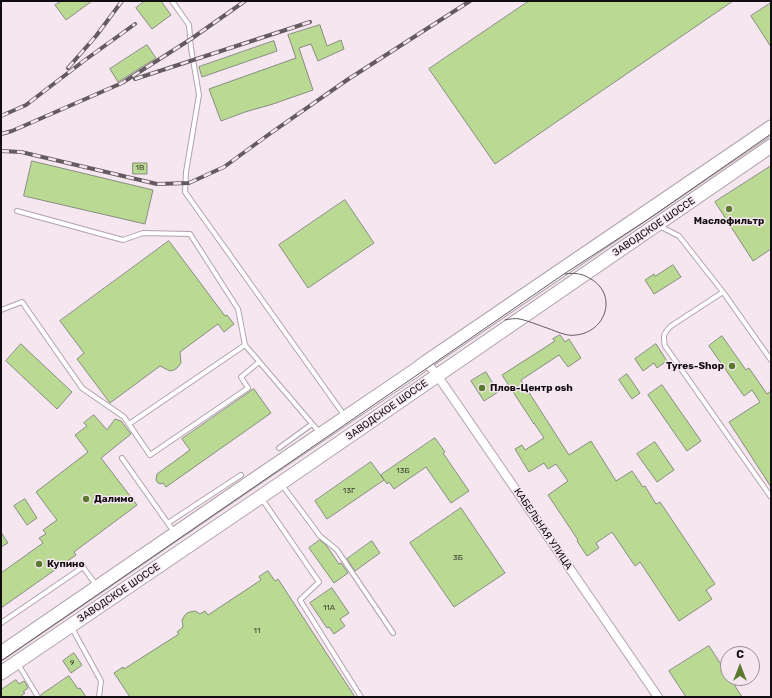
<!DOCTYPE html>
<meta charset="utf-8">
<style>
body{margin:0}
#map{position:relative;width:772px;height:698px;overflow:hidden;background:#f6e6f0;font-family:Rubik,sans-serif}
canvas{display:block}
.frame{position:absolute;inset:0;border:2px solid #120d10;pointer-events:none}
.north{position:absolute;left:720px;top:646px;width:40px;height:40px;box-sizing:border-box;background:#f6e6f0;border:1px solid #9b8f96;border-radius:50%;rotate:0deg;font-size:11px;font-weight:700;line-height:16px;text-align:center;color:#120d10}
.north::after{content:'';display:block;margin:auto;width:14px;height:18px;background:#5c7a2f;clip-path:polygon(50% 0,100% 100%,50% 72%,0 100%)}
</style>
<div id="map">
<canvas width="772" height="698"></canvas>
<div class="frame"></div>
<div class="north">С</div>
</div>
<script>
const context = document.querySelector('canvas').getContext('2d');
context.lineJoin = 'round';
function paint(path, color) { context.fillStyle = color; context.fill(path, 'evenodd'); }
function stroke(path, color, width, dash) { context.strokeStyle = color; context.lineWidth = width; context.lineCap = dash ? 'butt' : 'round'; context.setLineDash(dash || []); context.stroke(path); }
function write(font, color, halo, rows, align = 'center') {
  context.font = font + ' Rubik,sans-serif'; context.lineWidth = 3; context.setLineDash([]); context.textBaseline = 'middle'; context.strokeStyle = halo; context.fillStyle = color; for (const [text, x, y, turn = 0] of rows) {
    context.save(); context.translate(x, y); context.rotate((+turn || 0) * Math.PI / 180); context.textAlign = isNaN(turn) ? turn : align; if (halo) context.strokeText(text, 0, 0); context.fillText(text, 0, 0); context.restore();
  }
}
const building = new Path2D(`
 M62,1h30l-26,19 -11,-15z
 M145,1h16l10,14 -19,14 -16,-21z
 M529,1h204l-238,163 -66,-95z
 M771,3v44l-20,-31z
 M320,25l7,21 14,-6 3,9 -26,12 -7,-17 -12,4 14,42 -40,14 -28,8 -24,9 -12,-32 87,-31 -8,-23z
 M274,41l3,10 -75,26 -3,-10z
 M147,45l9,13 -38,24 -8,-13z
 M32,161l121,29 -8,34 -121,-28z
 M133,163h14v11h-14z
 M771,166v83l-18,12 -38,-59z
 M345,200l29,43 -66,45 -29,-43z
 M169,241l56,75 2,-1 7,9 -10,8 -6,-8 -38,28 1,11 -4,5 -3,2 -4,1 -10,-5 -50,37 -33,-44 7,-6 -24,-32z
 M673,265l8,12 -27,17 -9,-14 9,-6 1,2z
 M560,335l5,7 4,-3 12,19 -13,9 -9,-12 -38,25 48,75 22,-14 25,40 16,-10 11,16 2,-1 11,18 4,-2 55,82 -9,6 6,9 -33,22 -39,-59 -5,4 -23,-34 -16,11 3,5 -12,8 -10,-15 1,-1 -30,-45 20,-14 -12,-17 -8,5 -4,-6 -15,9 -14,-23 7,-4 3,5 19,-12 -10,-15v1l-32,-49 53,-34 -2,-2z
 M722,336l24,34 3,-2 18,26 4,-3v96l-42,-65 31,-20 -8,-12 -8,6 -35,-50z
 M21,344l51,48 -15,17 -51,-48z
 M656,344l11,17 -10,7 -3,-5 -11,8 -8,-12z
 M486,372l12,20 -14,9 -13,-20z
 M627,374l13,19 -8,6 -13,-19z
 M662,385l39,56 -14,10 -39,-56z
 M254,389l17,24 -105,74 -3,-4 -3,1 -3,-2 -1,-2 1,-6 33,-24 -8,-11z
 M94,415l13,15 8,-11 6,2 10,13 -30,24 36,47 -63,47 2,3 -75,53v-35l42,-30 -4,-5 7,-4 -3,-4 14,-10 -21,-28 52,-40 -13,-17 12,-9 -3,-3z
 M435,438l10,14 -2,1 26,38 -18,12 -25,-36 -32,22 -5,-7 -2,2 -6,-9z
 M655,442l19,28 -17,12 -20,-28z
 M371,462l13,18 -57,39 -12,-18z
 M25,499l12,19 -10,7 -13,-19z
 M461,508l44,65 -51,34 -44,-64z
 M1,532l7,11 -7,4z
 M320,540l6,5 13,19 2,-1 7,10 -14,10 -25,-35z
 M372,541l8,12 -25,18 -8,-12z
 M268,571l7,10 3,-2 77,118h-225l-16,-24 9,-6 1,2 55,-35 -2,-2 6,-5 -1,-7 3,-5 2,-2 3,-1 5,-1 5,3 5,-3 3,4 53,-35 -2,-3z
 M332,588l17,25 -9,6 5,7 -11,8 -5,-7 -2,1 -17,-25z
 M709,646l19,29v3h2l12,19h-56l-17,-26z
 M74,653l8,12 -11,8 -8,-12z
 M69,676l9,13 2,-1 6,9h-45v-2z
 M16,680l3,4 5,-3 2,3 2,4 -5,4 2,1 -5,4h-19v-7z`);
paint(building, '#bad992');
stroke(building, '#868d7f', 1);
const lane = new Path2D(`
 M172,1l17,24 2,23 8,47 -13,77 -1,20 159,223
 M17,211l106,29 20,-7 47,1 48,75 7,36
 M659,226l20,10 44,56 48,68
 M723,292l-52,34c-8,8 -8,10 -6,20l106,151
 M1,310l21,-8 60,86 42,29 26,38 98,-67 -7,-11 18,-15
 M129,424l116,-79 75,88
 M279,448l33,-24
 M122,458l52,74
 M282,485l38,51 17,14 56,83
 M262,499l57,83 -19,18 61,97
 M168,523l73,-48
 M1,623l82,-56 13,18
 M72,628l29,53 -2,16
 M18,664l20,33`);
const street = new Path2D(`
 M426,362l11,13 20,29 201,293`);
const primary = new Path2D(`
 M1,653l264,-181 149,-101 12,-9 345,-235
 M1,673l280,-190 490,-337`);
stroke(lane, '#b1a3ac', 6);
stroke(street, '#b1a3ac', 10);
stroke(primary, '#b1a3ac', 15);
stroke(lane, '#fff', 4);
stroke(street, '#fff', 8);
stroke(primary, '#fff', 13);
stroke(new Path2D(`
 M505,320c5,-1 10,-2 15,-1 8,2 16,5 24,8 10,3 22,10 32,8 30,-3 42,-40 15,-56 -2,-1 -5,-3 -8,-4 -6,-2 -12,-2 -18,-1
 M1,661l563,-387 86,-56 121,-84`), '#645b60', 1);
const rail = new Path2D(`
 M68,68l28,-32 26,-35
 M135,79l175,-57
 M1,116l25,-11 59,-45 50,-36
 M1,134l11,-3 110,-48 69,-44 54,-38
 M1,151l20,1 136,32 32,-1 35,-16 44,-32 79,-55 123,-79`);
stroke(rail, '#645b60', 4);
stroke(rail, '#f6e6f0', 2.5, [8]);
for (const [x, y, r, color] of [
 [729,209,4,"#5c7a2f"],
 [732,366,4,"#5c7a2f"],
 [482,388,4,"#5c7a2f"],
 [86,499,4,"#5c7a2f"],
 [39,564,4,"#5c7a2f"]
]) { const dot = new Path2D(); dot.arc(x, y, r, 0, 2 * Math.PI); context.fillStyle = color; context.fill(dot); stroke(dot, '#f6e6f0', 1.5); }
write('8px', '#3c4030', null, [
 ["1В",140,168],
 ["13Б",403,471],
 ["13Г",349,491],
 ["3Б",458,558],
 ["11А",329,608],
 ["11",257,631],
 ["9",72,663]
]);
write('bold 10px', '#120d10', '#f6e6f0', [
 ["Маслофильтр",729,221,"center"],
 ["Tyres-Shop",724,366,"right"],
 ["Плов-Центр osh",490,388],
 ["Далимо",94,499],
 ["Купино",47,564]
], 'left');
write('10px', '#120d10', '#f6e6f0', [
 ["ЗАВОДСКОЕ ШОССЕ",654,227,-34],
 ["ЗАВОДСКОЕ ШОССЕ",387,410,-35],
 ["КАБЕЛЬНАЯ УЛИЦА",543,529,56],
 ["ЗАВОДСКОЕ ШОССЕ",119,593,-34]
]);
</script>
